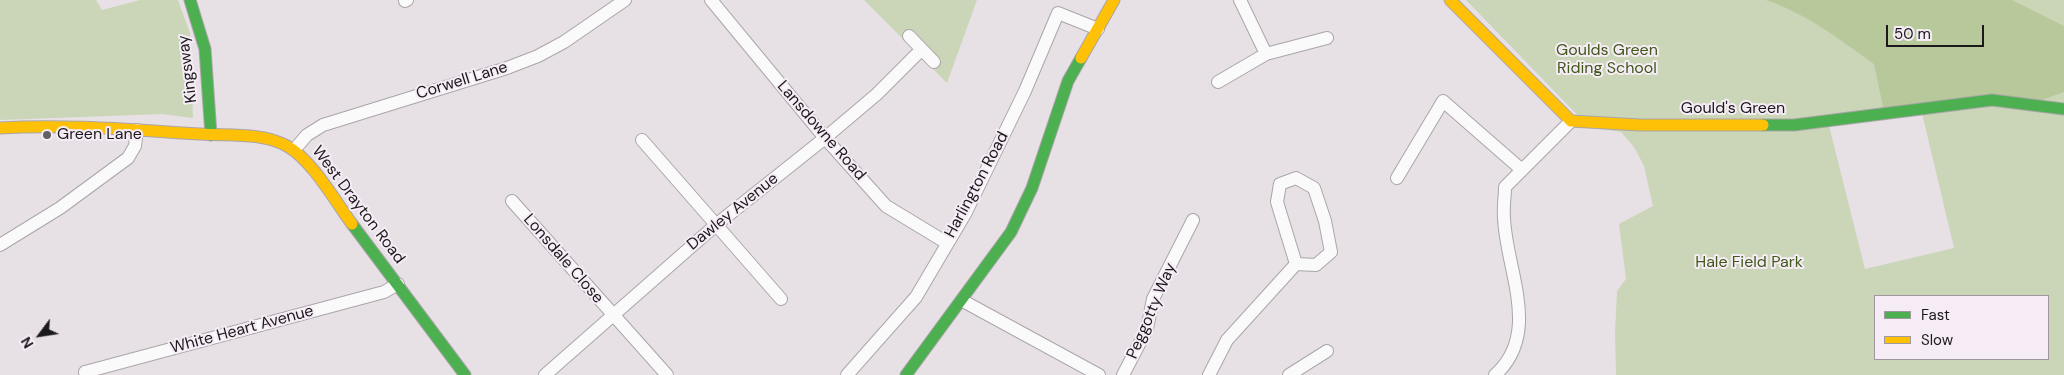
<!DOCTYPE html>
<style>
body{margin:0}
#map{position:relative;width:2064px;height:375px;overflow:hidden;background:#e7e1e6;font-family:"DM Sans",sans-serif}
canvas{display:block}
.legend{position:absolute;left:1874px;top:295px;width:175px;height:65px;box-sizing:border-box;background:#f6ecf6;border:1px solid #9f989f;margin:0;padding:6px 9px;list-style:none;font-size:15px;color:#1c191c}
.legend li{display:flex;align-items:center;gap:10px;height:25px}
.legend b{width:25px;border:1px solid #9f989f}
.north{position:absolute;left:15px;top:310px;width:50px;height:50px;-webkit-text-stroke:4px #f6ecf6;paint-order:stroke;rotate:239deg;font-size:14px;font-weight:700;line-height:20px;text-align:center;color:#1c191c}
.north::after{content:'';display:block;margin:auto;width:18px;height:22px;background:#1c191c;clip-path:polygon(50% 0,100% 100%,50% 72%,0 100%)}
.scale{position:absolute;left:1886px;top:25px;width:98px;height:22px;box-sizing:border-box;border:2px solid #1c191c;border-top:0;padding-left:6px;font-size:15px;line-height:18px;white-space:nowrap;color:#1c191c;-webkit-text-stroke:4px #f6ecf6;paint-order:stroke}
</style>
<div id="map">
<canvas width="2064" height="375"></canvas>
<ul class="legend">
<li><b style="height:6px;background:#4caf50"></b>Fast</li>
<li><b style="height:6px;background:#ffc107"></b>Slow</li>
</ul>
<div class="north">N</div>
<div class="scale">50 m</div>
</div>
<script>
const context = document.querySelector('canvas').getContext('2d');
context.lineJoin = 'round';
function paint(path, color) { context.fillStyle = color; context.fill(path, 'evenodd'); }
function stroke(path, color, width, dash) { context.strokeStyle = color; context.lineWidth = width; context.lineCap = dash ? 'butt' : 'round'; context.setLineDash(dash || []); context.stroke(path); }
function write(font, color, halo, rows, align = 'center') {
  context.font = font + ' "DM Sans",sans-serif'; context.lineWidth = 4; context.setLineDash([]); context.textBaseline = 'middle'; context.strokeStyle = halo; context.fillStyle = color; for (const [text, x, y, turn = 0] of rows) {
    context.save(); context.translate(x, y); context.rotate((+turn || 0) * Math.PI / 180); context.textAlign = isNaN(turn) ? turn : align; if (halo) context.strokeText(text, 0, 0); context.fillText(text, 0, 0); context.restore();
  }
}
paint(new Path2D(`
 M0,0h96l6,10 38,-10h38l12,33 3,85 -31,-4 -162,6z
 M864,0h113l-30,83z
 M1466,0h598v375h-448l-1,-42 2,-42 9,-12 -7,-55 34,-18 -9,-40 -10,-19 -13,-15 -32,-5zM1921,109l33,139 -89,21 -37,-147zM1875,296h173v63h-173z`), '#cad6b7');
paint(new Path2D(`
 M1766,0h246l52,26v66l-22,8 -158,11 -10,-47c-35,-25 -67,-50 -108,-64z`), '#b7c99a');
const street = new Path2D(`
 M711,0l114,138 61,68 61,37
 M1240,0l26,54 61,-16
 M405,1l2,-1
 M909,36l25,26
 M1218,82l48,-28
 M642,140l139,159
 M294,150l13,-15 16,-10 184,-57 31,-12 26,-14 61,-42
 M1397,178l46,-77 79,69
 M512,201l155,174
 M0,245l60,-37 68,-50 7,-12 2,-16
 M963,301l136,74
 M86,375l-1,-3 299,-80 14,-8
 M545,375l172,-151 108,-86 52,-44 44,-44
 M847,375l69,-78 49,-83 60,-123 33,-78 40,16
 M1123,375l24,-46 6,-30 40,-79
 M1209,375l18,-35 69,-76 20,1 15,-13 -6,-31 -11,-33 -18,-10 -16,6 -3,18 19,62
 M1289,375l38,-24
 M1495,375c47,-42 11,-105 9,-157 -1,-10 1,-21 1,-31l66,-66`);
const fast = new Path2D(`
 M190,0l15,49 6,86
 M1763,125h31l198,-25 72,9
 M352,224l113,151
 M906,375l105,-143 21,-44 36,-107 13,-23`);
const slow = new Path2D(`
 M1450,0l121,121 69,4h123
 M1081,58l33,-58
 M0,128c67,-4 134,2 201,6 27,2 61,-2 86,12 25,14 48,55 65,78`);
stroke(street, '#a9a5a8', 14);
stroke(fast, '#a9a5a8', 13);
stroke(slow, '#a9a5a8', 13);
stroke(street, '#fbfafb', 12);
stroke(fast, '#4caf50', 11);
stroke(slow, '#ffc107', 11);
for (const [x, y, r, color] of [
 [47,135,5,"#635f63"]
]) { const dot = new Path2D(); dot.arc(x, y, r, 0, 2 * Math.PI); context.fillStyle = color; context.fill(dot); stroke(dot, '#f6ecf6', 2); }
write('16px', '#405819', '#f6ecf6', [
 ["Goulds Green",1607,51],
 ["Riding School",1607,69],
 ["Hale Field Park",1749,263]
]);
write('16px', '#1c191c', '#f6ecf6', [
 ["Kingsway",188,69,-97],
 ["Corwell Lane",462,81,-17],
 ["Gould's Green",1733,109],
 ["Lansdowne Road",821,131,49],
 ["Harlington Road",977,185,-62],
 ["West Drayton Road",358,205,53],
 ["Dawley Avenue",733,212,-39],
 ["Lonsdale Close",563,259,49],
 ["Peggotty Way",1152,311,-67],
 ["White Heart Avenue",242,330,-15]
]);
write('16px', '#1c191c', '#f6ecf6', [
 ["Green Lane",57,135]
], 'left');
</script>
